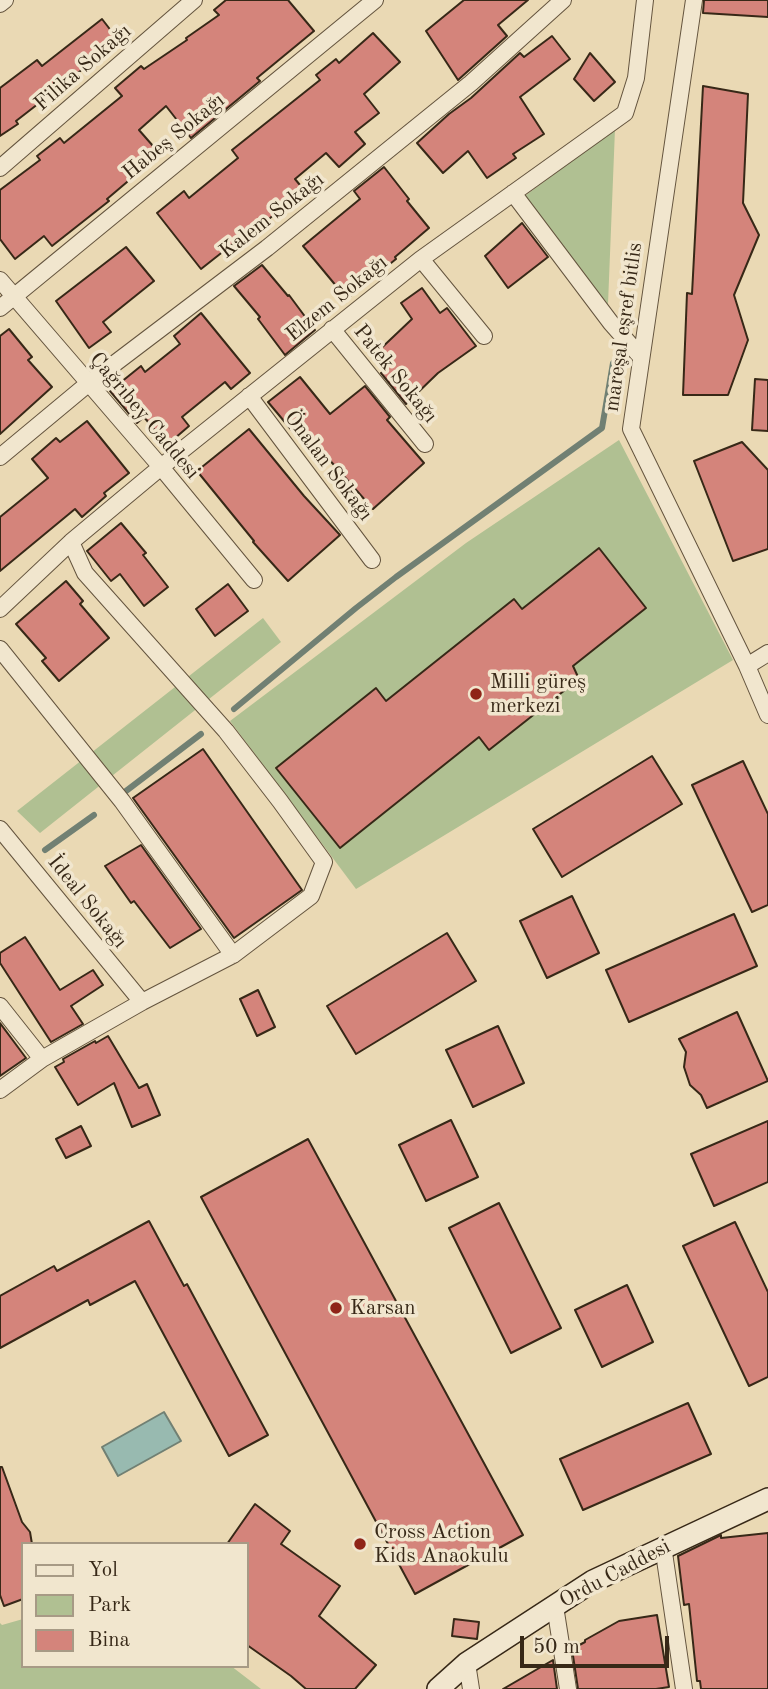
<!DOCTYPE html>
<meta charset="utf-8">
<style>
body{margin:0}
#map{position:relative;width:768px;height:1689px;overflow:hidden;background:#ead9b4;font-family:"Old Standard TT",serif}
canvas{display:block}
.legend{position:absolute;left:21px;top:1542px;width:228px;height:126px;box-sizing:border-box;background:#f1e6ce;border:2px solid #a79a85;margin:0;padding:9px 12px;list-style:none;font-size:21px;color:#372817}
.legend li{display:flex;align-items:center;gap:14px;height:35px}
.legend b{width:35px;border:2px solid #a79a85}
.scale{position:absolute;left:520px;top:1636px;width:149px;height:32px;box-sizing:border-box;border:4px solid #372817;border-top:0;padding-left:9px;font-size:21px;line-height:24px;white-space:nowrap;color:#372817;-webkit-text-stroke:5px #f1e6ce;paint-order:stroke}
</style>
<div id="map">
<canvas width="768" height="1689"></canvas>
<ul class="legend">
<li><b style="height:9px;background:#f1e6ce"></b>Yol</li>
<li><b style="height:19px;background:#b0c092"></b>Park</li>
<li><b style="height:19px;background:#d4847b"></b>Bina</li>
</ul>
<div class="scale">50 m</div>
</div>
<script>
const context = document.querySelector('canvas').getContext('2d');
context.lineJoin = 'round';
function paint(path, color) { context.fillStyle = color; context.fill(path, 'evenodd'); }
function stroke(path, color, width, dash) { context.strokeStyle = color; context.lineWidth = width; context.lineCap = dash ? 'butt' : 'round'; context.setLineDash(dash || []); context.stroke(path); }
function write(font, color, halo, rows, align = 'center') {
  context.font = font + ' "Old Standard TT",serif'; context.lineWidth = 7; context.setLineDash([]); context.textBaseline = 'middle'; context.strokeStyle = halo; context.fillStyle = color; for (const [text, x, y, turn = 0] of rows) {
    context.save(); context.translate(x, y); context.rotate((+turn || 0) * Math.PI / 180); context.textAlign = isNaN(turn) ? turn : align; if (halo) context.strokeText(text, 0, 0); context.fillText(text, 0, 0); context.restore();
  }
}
paint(new Path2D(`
 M615,129l-7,175 -41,-49 -45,-57z
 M619,440l114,220 -377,229 -126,-168 236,-178z
 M263,618l18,24 -241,191 -23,-22z
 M23,1619v47h208l30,23h-261v-66l2,2z`), '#b0c092');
const water = new Path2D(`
 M164,1412l17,29 -63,35 -16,-29z`);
paint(water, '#98bab0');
stroke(water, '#718073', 2);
stroke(new Path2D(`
 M234,709l122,-101 40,-31 206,-149 11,-65
 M126,791l75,-57
 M45,850l49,-35`), '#718073', 6);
const building = new Path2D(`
 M226,0h62l26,31 -57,47 3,3 -69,57 -25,-32 -27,24 21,24 -53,45 2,2 -57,45 -8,-10 -29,23 -15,-20v-49l40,-30 -3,-4 23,-18 4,5 58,-47 -7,-8 26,-22 3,3 43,-29 -1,-2 33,-23 -5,-5z
 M464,0h64l-30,25 9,11 -49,44 -32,-49z
 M704,0h64v17l-65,-4z
 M102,19l17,22 -103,80 2,3 -18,12v-48l37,-28 5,6z
 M373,33l27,29 -36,32 15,19 -24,19 10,12 -26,23 -13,-14 -31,26 9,11 -63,52 -2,-3 -38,30 -44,-56 27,-22 5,7 49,-40 -6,-8 88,-70 -4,-5 20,-16 3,4z
 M552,36l18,23 -50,38 24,37 -31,20 3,4 -29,20 -19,-27 -25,22 -26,-30 32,-29 22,-16 49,-45 4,4z
 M590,53l25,29 -21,19 -20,-22z
 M703,86l45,8 -5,109 16,32 -25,60 14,45 -20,55h-45l4,-102 5,1z
 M384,167l25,32 -2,2 22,27 -34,29 1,2 -49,40 -44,-53 57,-47 -6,-8z
 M522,223l26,34 -40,31 -23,-32z
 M126,247l28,34 -51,41 8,10 -22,16 -33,-47z
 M262,265l26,31 1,-1 26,35 -30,25 -27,-36 2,-2 -26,-31z
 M422,288l18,25 7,-5 29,38 -38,27 -32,31 -25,-31 4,-3 -12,-14 39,-37 -11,-16z
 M201,313l49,60 -19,16 -6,-7 -43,35 7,9 -22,19 -23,-28 -7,6 -27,-32 31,-25 4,6 35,-28 -6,-8z
 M9,329l23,28 -4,3 24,27 -52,47v-98z
 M300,377l30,37 35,-28 25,31 -3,3 37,43 -51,46 -47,-53 -5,4 -24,-29 -3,2 -26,-31z
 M755,379l13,1v51l-16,-1z
 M87,421l42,52 -25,20 2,3 -24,21 -7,-8 -75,62v-54l48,-39 -16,-19 24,-21 4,4z
 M249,429l55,67 36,39 -52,46 -35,-39 1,-1 -57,-70z
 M742,442l26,28v79l-35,12 -39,-100z
 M121,523l25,30 -3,2 25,32 -24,19 -24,-32 -9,7 -24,-30z
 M599,548l47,60 -73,58 6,13 -90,71 -10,-13 -139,111 -64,-80 100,-80 10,13 128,-102 8,10z
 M66,581l17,20 -3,3 29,34 -50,43 -17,-20 4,-3 -30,-34z
 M228,584l20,27 -33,25 -19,-27z
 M203,749l99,141 -68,48 -101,-140z
 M652,756l30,48 -120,73 -29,-48z
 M743,761l25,53v91l-16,7 -60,-127z
 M141,845l60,84 -31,19 -36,-47 -3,2 -26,-37z
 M572,896l27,57 -52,25 -27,-57z
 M734,914l23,52 -128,56 -23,-52z
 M447,933l29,48 -120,73 -29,-48z
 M25,937l35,53 33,-20 10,15 -32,21 12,18 -32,18 -51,-79v-10z
 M258,990l17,37 -18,9 -17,-37z
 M737,1012l31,69 -61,27 -6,-13 -11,-10 -6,-18 2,-15 -7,-13z
 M0,1023l26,35 -26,18z
 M498,1026l26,57 -51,24 -27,-57z
 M108,1036l31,52 8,-4 13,31 -28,12 -18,-44 -36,22 -23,-38 9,-5 -1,-3 32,-18 1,2z
 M451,1120l27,57 -52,24 -27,-56z
 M768,1121v61l-54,24 -23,-52z
 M81,1126l10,20 -25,12 -10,-19z
 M308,1139l215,396 -108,59 -214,-397z
 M499,1203l62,125 -50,25 -62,-125z
 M149,1221l35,65 3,-2 81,151 -39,21 -94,-175 -45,24 -2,-5 -88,48v-52l54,-30 3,5z
 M735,1222l33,70v85l-19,9 -66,-140z
 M627,1285l26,57 -51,25 -27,-57z
 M688,1403l23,51 -128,56 -23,-51z
 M0,1467h2l20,55 8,10 2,12h-9v55l-19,7 -4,-11z
 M255,1504l35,27 -9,13 59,42 -21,30 57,49 -21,24h-49l-15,-13 -44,-31v-101h-20z
 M768,1533v156h-67l-1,-8h-3l-8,-77 -5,1 -6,-49 43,-21v3z
 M657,1615l12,72 -13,2h-78l-6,-40 13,-7v-2l34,-19z
 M454,1619l25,3 -2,17 -25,-3z
 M553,1660l4,29h-54z`);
paint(building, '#d4847b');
stroke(building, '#372817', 2);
const street = new Path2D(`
 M694,0l-63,429 116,237 21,49
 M0,4l5,-4
 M0,168l194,-168
 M513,193l98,130 30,34
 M421,259l63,77
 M0,280l161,187 93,113
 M0,308l375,-308
 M332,329l93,115
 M249,396l123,164
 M0,457l89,-74 178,-135 204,-165 92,-83
 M0,609l71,-67 90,-75 260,-208 204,-146 11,-35 9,-78
 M0,649l122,152 111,154
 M747,666l21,-13
 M0,829l142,173
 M0,1006l42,53 100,-57 91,-47 78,-59 13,-34 -44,-61 -54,-70 -141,-158 -14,-31
 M0,1090l42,-31
 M663,1546l21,143
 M555,1606l13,83
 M467,1663l4,26`);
const secondary = new Path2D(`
 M438,1689l29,-26 126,-82 175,-82`);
stroke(street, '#64543e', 18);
stroke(secondary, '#372817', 24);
stroke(street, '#f1e6ce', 16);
stroke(secondary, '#f1e6ce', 21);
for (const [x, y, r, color] of [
 [476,694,7,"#8f2418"],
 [336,1308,7,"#8f2418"],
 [360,1544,7,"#8f2418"]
]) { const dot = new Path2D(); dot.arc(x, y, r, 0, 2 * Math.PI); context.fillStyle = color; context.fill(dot); stroke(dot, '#f1e6ce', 2.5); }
write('21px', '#372817', '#f1e6ce', [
 ["Filika Sokağı",83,68,-41],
 ["Habeş Sokağı",174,137,-39],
 ["Kalem Sokağı",272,216,-38],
 ["Elzem Sokağı",337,299,-39],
 ["mareşal eşref bitlis",624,327,-82],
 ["Patek Sokağı",395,374,51],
 ["Çağrıbey Caddesi",144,416,50],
 ["Önalan Sokağı",328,466,53],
 ["İdeal Sokağı",87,902,51],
 ["Ordu Caddesi",615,1574,-28]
]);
write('21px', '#372817', '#f1e6ce', [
 ["Milli güreş",490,682],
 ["merkezi",490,706],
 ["Karsan",350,1308],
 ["Cross Action",374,1532],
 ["Kids Anaokulu",374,1556]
], 'left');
</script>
